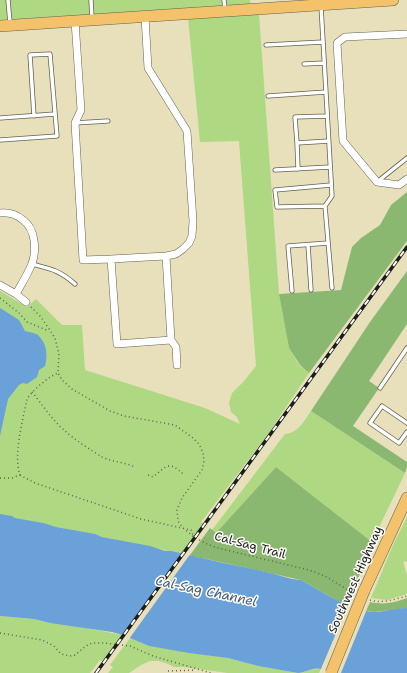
<!DOCTYPE html>
<style>
body{margin:0}
canvas{display:block;background:#e7e0ba}
</style>
<canvas width="407" height="673"></canvas>
<script>
const context = document.querySelector('canvas').getContext('2d');
context.lineJoin = 'round';
function paint(path, color) { context.fillStyle = color; context.fill(path, 'evenodd'); }
function stroke(path, color, width, dash) { context.strokeStyle = color; context.lineWidth = width; context.lineCap = dash ? 'butt' : 'round'; context.setLineDash(dash || []); context.stroke(path); }
function write(font, color, halo, rows, align = 'center') {
  context.font = font + ' "Shantell Sans",sans-serif'; context.lineWidth = 3; context.setLineDash([]); context.textBaseline = 'middle'; context.strokeStyle = halo; context.fillStyle = color; for (const [text, x, y, turn = 0] of rows) {
    context.save(); context.translate(x, y); context.rotate((+turn || 0) * Math.PI / 180); context.textAlign = isNaN(turn) ? turn : align; if (halo) context.strokeText(text, 0, 0); context.fillText(text, 0, 0); context.restore();
  }
}
paint(new Path2D(`
 M0,0h250l1,5 -102,7 -149,8z
 M259,14l20,280 10,54 10,17 10,8 -43,64 -65,85 3,2 -22,30 -182,-39v-224l27,16 9,-8 26,26h20l3,45 120,38 35,16 -3,-7 -6,-5 -2,-9 3,-10 12,-12 12,-15 -17,-225 -39,1 -12,-124z
 M311,411l94,62 -33,69 -96,-75 -60,66 -4,-3 73,-96c13,-1 19,-13 26,-23z
 M407,517v44l-4,1 4,13v19l-20,6 -16,-2 22,-53z
 M0,616l34,3 16,4 14,1 59,11 -20,27 -3,-2 -10,13h-90z
 M130,638l19,8 79,12 30,8 40,7c8,0 15,-5 23,-4l-2,4h-91l-45,-6h-9l-6,-3 -9,-3h-9l-9,4 -12,8h-21l5,-6 -3,-2z`), '#afd882');
paint(new Path2D(`
 M407,192v49l-98,132 -9,-8 -11,-17 -10,-54 62,-4 11,-43 9,-9 19,-13 11,-20z
 M407,271v53l-38,57 10,7 -26,38 54,36v5l-2,6 -94,-62 59,-89z
 M276,467l96,75 -24,63 -10,-4 -37,-21 -99,-22h-4l-8,-3 20,-27 6,5z
 M407,598v10l-33,4 -8,-1 4,-9c13,3 24,1 37,-4z`), '#8bb870');
paint(new Path2D(`
 M0,308l19,12 6,11c4,1 10,2 13,4 9,9 10,20 7,31l-6,4 -2,7 -10,7 -4,-1 -4,2 -11,14 -8,37z
 M0,514l12,2 3,2 28,5 13,4 39,7 7,3 48,9 15,5h6l23,5 4,2h4c24,6 48,10 72,16 7,2 20,6 27,6 20,11 50,31 72,32 11,0 22,-4 34,-4v65h-77c-3,-1 -7,-4 -10,-4 -7,-2 -15,4 -22,4l-40,-7 -30,-8 -39,-5 -40,-7 -26,-11 -11,-3 -62,-9 -16,-4 -34,-3z`), '#6aa1d8');
paint(new Path2D(`
 M183,552l8,1 -62,86 -8,-3z
 M349,603l18,6 -26,64h-17l-4,-2z`), '#e7e0ba');
const service = new Path2D(`
 M8,0l2,23
 M91,0l1,19
 M224,0l1,9
 M321,6l11,190 -7,10 7,82
 M266,45l57,-3
 M304,64l20,-1
 M268,96l58,-4
 M0,118l55,-4
 M75,123l33,-2
 M0,140l57,-4 -7,-82 -20,1 4,61
 M297,143l-2,-26 32,-1
 M298,169l-1,-26 32,-2
 M275,170l55,-3
 M377,182l30,-24
 M325,206l-48,1 -2,-17 56,-5
 M308,245l3,45
 M32,264c19,5 27,6 43,20
 M292,291l-4,-45 40,-3
 M380,388l27,-40
 M407,423l-25,-17 -12,17 29,20 8,-11`);
const minor = new Path2D(`
 M75,21l6,89 -6,13 8,137 28,-1 6,85 54,-4
 M407,34l-62,3 -8,6 6,98 34,41 22,3 8,-6
 M0,213c9,-1 16,1 23,7 13,9 14,32 8,46 -4,9 -10,19 -15,28
 M166,256l5,84 5,7 1,18
 M111,259l55,-3 10,-2 7,-5 6,-6 3,-7 1,-15 -6,-90 -39,-63 -3,-51
 M0,285l16,9 10,8`);
const primary = new Path2D(`
 M0,26l393,-26
 M364,591l43,-93`);
stroke(service, '#636153', 5);
stroke(minor, '#636153', 8);
stroke(primary, '#636153', 12);
stroke(new Path2D(`
 M0,298l19,15 8,9 22,9
 M31,307l10,10 14,21 4,16 -1,19 4,7 10,9 38,22 14,5 51,9 18,13 6,6 4,9 1,8 -2,9 -20,28 -5,12 1,11 5,7 11,9 15,8 13,4 87,21 16,6 28,17
 M32,392c10,12 20,28 32,38 9,9 27,20 38,27 11,5 22,5 33,10
 M20,475l15,8 106,36 50,11 2,5
 M148,475l5,2c14,-11 16,-17 31,-2
 M0,478h12l8,-3c-7,-19 3,-56 7,-76 5,-8 22,-23 31,-26
 M370,600c12,4 25,-1 37,-4
 M0,633l42,7 12,6 7,8 9,2 5,-1 11,-9 6,-3h12l26,3 23,10 58,17
 M168,671l28,-1`), '#636153', 1.5, [1, 3]);
stroke(service, '#fff', 3.5);
stroke(minor, '#fff', 7);
stroke(primary, '#f3c26a', 11);
const rail = new Path2D(`
 M96,673l311,-426`);
stroke(rail, '#1c1c1c', 3.5);
stroke(rail, '#fdfcf7', 2, [6]);
const primaryBridge = new Path2D(`
 M331,673l33,-82`);
stroke(primaryBridge, '#636153', 12, []);
stroke(primaryBridge, '#f3c26a', 11);
write('12px', '#1c1c1c', '#fdfcf7', [
 ["Cal-Sag Trail",250,546,15],
 ["Southwest Highway",356,580,-66]
]);
write('italic 13px', '#435e7a', '#fdfcf7', [
 ["Cal-Sag Channel",206,592,12]
]);
</script>
